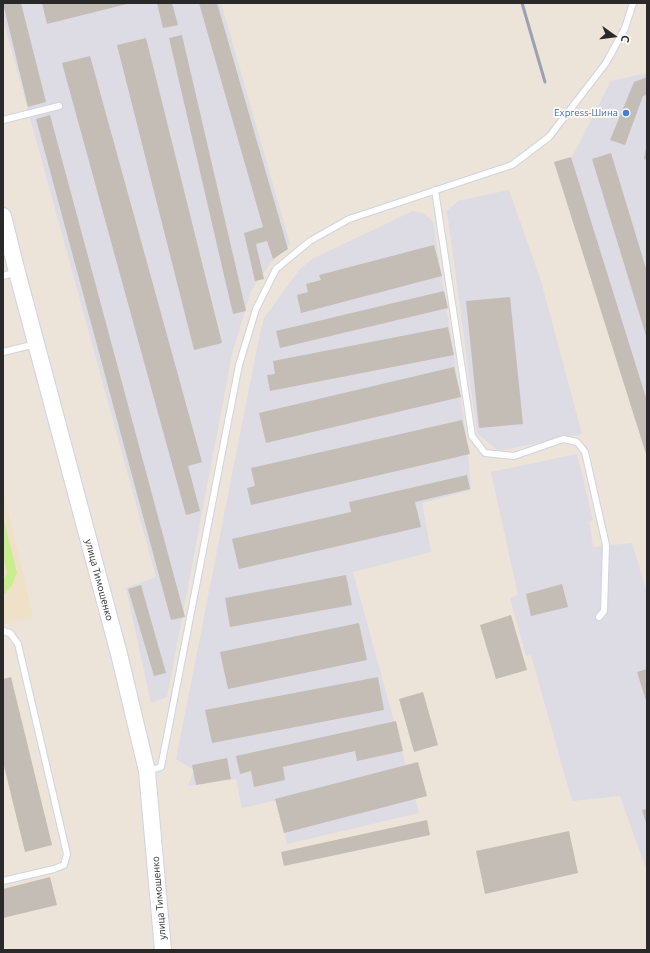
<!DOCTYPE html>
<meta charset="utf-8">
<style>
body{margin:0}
#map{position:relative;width:650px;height:953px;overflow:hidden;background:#ece3d9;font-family:Ubuntu,sans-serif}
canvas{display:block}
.frame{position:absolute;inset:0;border:4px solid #292929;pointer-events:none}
.north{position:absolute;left:594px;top:16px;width:40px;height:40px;-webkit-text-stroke:3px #fff;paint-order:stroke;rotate:104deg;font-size:11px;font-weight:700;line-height:16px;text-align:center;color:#292929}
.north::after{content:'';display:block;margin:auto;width:14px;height:18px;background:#292929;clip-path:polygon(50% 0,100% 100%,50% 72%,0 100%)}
</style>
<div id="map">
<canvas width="650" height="953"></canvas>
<div class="frame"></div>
<div class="north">С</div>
</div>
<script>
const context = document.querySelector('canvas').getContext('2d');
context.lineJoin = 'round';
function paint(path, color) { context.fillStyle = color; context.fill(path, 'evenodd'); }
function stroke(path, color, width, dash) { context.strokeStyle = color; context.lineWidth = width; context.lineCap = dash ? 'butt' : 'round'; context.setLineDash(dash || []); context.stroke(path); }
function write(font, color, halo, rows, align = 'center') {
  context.font = font + ' Ubuntu,sans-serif'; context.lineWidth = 3.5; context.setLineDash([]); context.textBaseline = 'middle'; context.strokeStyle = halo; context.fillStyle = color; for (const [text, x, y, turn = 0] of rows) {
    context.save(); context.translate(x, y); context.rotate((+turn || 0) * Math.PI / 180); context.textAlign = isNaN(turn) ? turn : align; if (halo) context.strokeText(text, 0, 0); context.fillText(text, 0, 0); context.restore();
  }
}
paint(new Path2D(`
 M3,3h218l69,241 -21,21 -18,26 -19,63 -65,343 -16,6 -25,-115 30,-11 -153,-558z
 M647,73v378l-77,-290 41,-80z
 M509,190l32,91 41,153 -84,17 -21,-18 -30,-222 11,-10z
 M413,211l11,2 9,9 34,219 4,49 -49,13 9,49 -78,20 66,241 -132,31 -9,-44 -36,8 -6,-29 -48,7 6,-16 -18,-11 84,-426 4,-15 36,-49 12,-10z
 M577,454l16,66 -4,1 4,26 39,-4 15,49v274h-2l-25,-70 -48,5 -41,-146 -5,1 -16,-58 8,-3 -27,-123z`), '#dddbe4');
paint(new Path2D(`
 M3,489l30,128 -30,7z`), '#efe1c7');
paint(new Path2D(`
 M3,517l14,56 -5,12 -9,11v-15l4,-8 -4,-17z`), '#c8ee8d');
paint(new Path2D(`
 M3,3h18l25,99 -18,5z
 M42,3h85v1l-80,20z
 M157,3h15l6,22 -15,3z
 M199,3h18l71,246 -15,10 -6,-18 -11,3 8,35 -9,2 -11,-48 19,-6z
 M182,35l64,276 -13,3 -64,-276z
 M146,38l76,305 -28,7 -77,-305z
 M90,56l112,406 -14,4 12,45 -14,4 -124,-452z
 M647,77v18l-4,1 -18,49 -15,-5 24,-58z
 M50,115l135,502 -14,3 -135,-501z
 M646,148l1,1v11l-3,-1z
 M611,153l36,119v67l-55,-180z
 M571,157l76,244v56l-93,-295z
 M434,245l8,31 -141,37 -4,-18 11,-3 -2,-8 15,-4 -2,-5z
 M444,291l4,17 -168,40 -4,-17z
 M510,297l13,127 -44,4 -13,-127z
 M448,327l6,28 -184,36 -3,-16 8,-1 -2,-13z
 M454,367l7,30 -195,46 -7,-30z
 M462,420l8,34 -219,51 -4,-17 8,-2 -4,-18z
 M467,475l3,14 -55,13 6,25 -182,42 -7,-30 119,-27 -2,-10z
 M346,575l6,30 -122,22 -5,-29z
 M562,584l6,23 -37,9 -5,-22z
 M141,585l25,88 -12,3 -26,-87z
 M511,615l16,55 -31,9 -16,-54z
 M359,623l8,37 -139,29 -8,-37z
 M647,669v35l-10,-32z
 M11,677l41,168 -27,7 -22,-90v-83z
 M378,677l6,33 -172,33 -7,-33z
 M423,692l15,53 -24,7 -15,-53z
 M396,721l7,30 -46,10 -2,-10 -72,16 2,13 -31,7 -3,-16 -11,3 -4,-18z
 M227,758l4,21 -35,6 -4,-20z
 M418,762l9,34 -143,37 -9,-34z
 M647,809v17l-5,-16z
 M427,820l3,15 -146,31 -3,-14z
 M569,831l9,42 -93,21 -9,-43z
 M50,877l7,28 -54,13v-29z`), '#c4bdb6');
const service = new Path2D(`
 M3,120l56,-14
 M435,190l37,246 13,17 29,3 49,-17 14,3 8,10 21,93 -2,66 -5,6
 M3,276l14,-4
 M3,352l33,-8
 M3,631l7,2 8,11 49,210 -3,11 -10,4 -51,12
 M148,771l13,-4 78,-402 17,-56 20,-40 34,-28 39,-22 163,-54 37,-28 57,-74 19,-35 8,-25`);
const tertiary = new Path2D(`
 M3,216l14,56 102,382 28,117 16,179`);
stroke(service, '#cfd3e3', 8);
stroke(tertiary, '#cfd3e3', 18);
stroke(service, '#fff', 6);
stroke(tertiary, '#fff', 16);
stroke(new Path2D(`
 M522,3l23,79`), '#9ca0b4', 3);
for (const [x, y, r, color] of [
 [626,113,4,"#3f7fe0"]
]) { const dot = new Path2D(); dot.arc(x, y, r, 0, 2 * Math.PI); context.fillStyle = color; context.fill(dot); stroke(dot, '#fff', 1.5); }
write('10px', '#366cbe', '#fff', [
 ["Express-Шина",618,113]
], 'right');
write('10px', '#292929', '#fff', [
 ["улица Тимошенко",99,580,75],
 ["улица Тимошенко",159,898,-95]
]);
</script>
